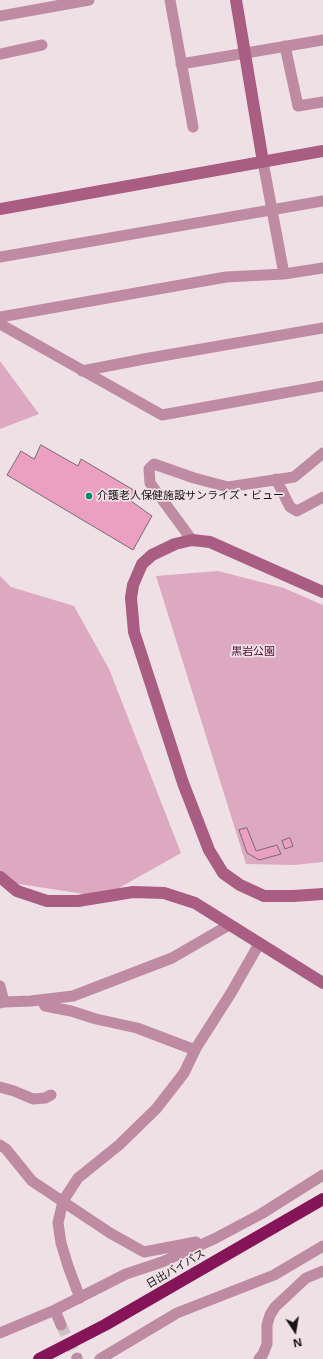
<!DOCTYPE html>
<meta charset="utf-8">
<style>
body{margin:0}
#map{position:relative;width:323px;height:1359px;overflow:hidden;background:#efe0e6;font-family:"Noto Sans",sans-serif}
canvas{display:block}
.north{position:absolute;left:275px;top:1311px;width:40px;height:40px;-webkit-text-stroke:3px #efe0e6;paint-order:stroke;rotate:168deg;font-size:11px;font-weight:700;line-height:16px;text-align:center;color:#191416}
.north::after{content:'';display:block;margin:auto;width:14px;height:18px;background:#191416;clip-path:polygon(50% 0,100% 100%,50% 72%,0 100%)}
</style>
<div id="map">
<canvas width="323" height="1359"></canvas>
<div class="north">N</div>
</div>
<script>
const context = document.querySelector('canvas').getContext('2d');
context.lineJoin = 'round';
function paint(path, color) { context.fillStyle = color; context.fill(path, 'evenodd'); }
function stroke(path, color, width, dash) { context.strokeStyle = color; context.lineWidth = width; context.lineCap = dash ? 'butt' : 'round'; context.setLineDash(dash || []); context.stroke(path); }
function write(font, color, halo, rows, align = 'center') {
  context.font = font + ' "Noto Sans","Noto Sans JP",sans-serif'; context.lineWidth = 3.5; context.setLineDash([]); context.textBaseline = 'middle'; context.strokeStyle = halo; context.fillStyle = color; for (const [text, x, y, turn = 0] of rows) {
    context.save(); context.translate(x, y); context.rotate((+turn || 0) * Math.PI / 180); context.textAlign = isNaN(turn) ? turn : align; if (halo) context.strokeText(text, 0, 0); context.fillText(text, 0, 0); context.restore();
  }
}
paint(new Path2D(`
 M0,361l39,53 -39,15z
 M218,571l66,17 39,17v257l-29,3 -48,-1 -90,-288z
 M0,576l11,11 63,19 35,63 72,184 -78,44 -103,-16z`), '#dca9c0');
const building = new Path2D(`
 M41,445l37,21 3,-7 56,33 -6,9 21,15 -19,34 -126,-75 14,-24 13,8z
 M247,828l9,23 21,-6 4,9 -22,6 -12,-7 -8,-23z
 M290,838l3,8 -8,3 -3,-8z`);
paint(building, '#eba0c2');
stroke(building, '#796c72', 1);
stroke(new Path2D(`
 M61,1325l16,33`), '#cfc1c7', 11, [11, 5.5]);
stroke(new Path2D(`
 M170,0l23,127
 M0,16l89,-16
 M285,46l13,60 25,-4
 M0,54l42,-9
 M181,64l142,-24
 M263,162l21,112
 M0,257l323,-56
 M0,317l226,-40 58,-3 39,-6
 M0,324l162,91 161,-29
 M82,371l62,-12 179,-31
 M276,479l14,28 7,4 26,-14
 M192,540l-42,-57 -1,-14 5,-5 40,14 34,9 66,-10 29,-24
 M0,986l4,16
 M42,1000l3,6 26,5 25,8 41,9 58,22
 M0,1003l4,-1 27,-1 42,-5 99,-38 57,-33
 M0,1087l14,4 19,8 12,-1 6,-3
 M0,1145l6,4 26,32 78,52 34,19 52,-10
 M80,1298l-12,-32 -7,-23 -3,-20 5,-22 15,-23 41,-33 37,-36 28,-36 12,-25 35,-55 28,-49
 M55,1310l6,15
 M0,1333l55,-23 71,-36 36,-12 52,-23 47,-25 62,-39
 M77,1358v1
 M100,1359l77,-46 97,-38 49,-29
 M259,1359l4,-5 4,-10v-19l3,-10 5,-8 31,-29 17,-7`), '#bf8ba2', 11);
stroke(new Path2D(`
 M236,0l27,162
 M0,209l323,-58
 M323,592l-113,-50 -18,-2 -17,4 -23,11 -10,9 -9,21 -2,13 3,34 49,151 26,67 14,23 17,12 24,11h29l30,-2
 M0,877l17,14 30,10h31l55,-9 31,1 31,10 128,80`), '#a95d82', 12);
stroke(new Path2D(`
 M39,1359l66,-34 218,-126`), '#861458', 12);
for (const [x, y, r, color] of [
 [89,496,4,"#0c886b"]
]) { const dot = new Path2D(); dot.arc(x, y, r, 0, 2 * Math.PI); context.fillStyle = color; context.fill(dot); stroke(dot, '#efe0e6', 1.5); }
write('11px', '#191416', '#efe0e6', [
 ["介護老人保健施設サンライズ・ビュー",97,496]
], 'left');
write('11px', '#4e0d33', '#efe0e6', [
 ["黒岩公園",253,652]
]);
write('11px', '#191416', '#efe0e6', [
 ["日出バイパス",176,1269,-30]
]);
</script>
